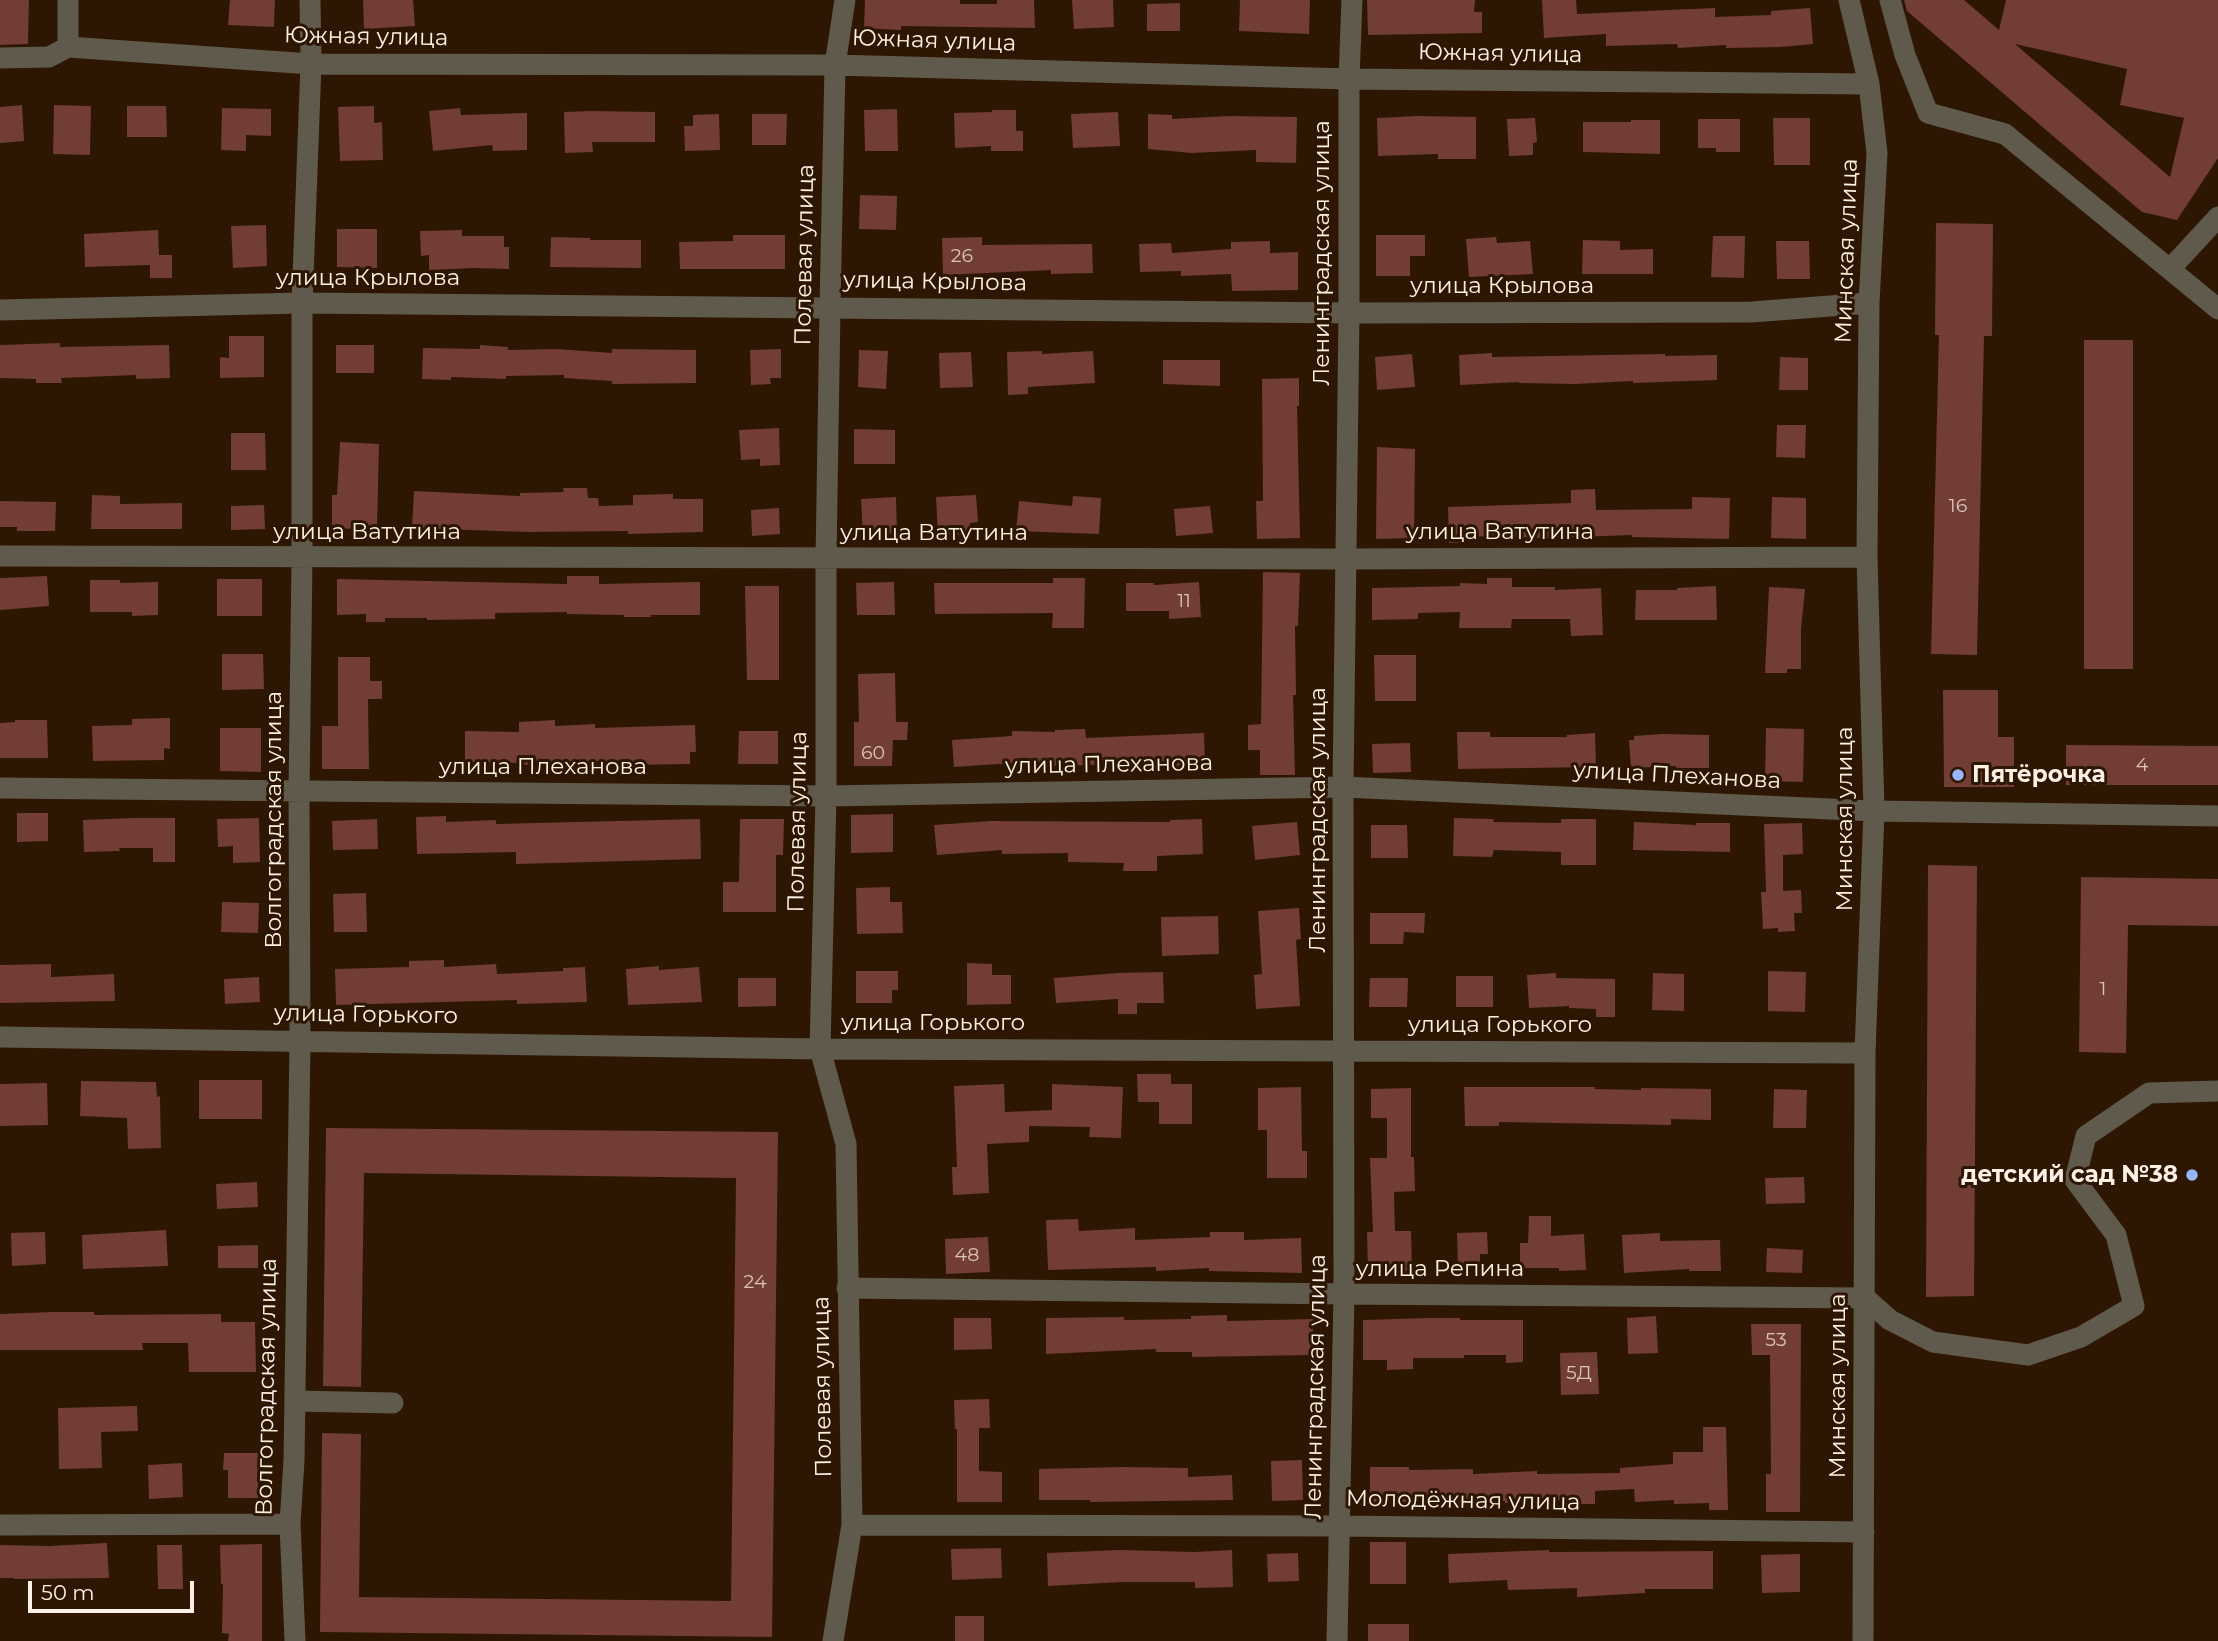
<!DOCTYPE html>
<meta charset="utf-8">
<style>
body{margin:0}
#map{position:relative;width:2218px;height:1641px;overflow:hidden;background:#2d1602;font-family:Montserrat,sans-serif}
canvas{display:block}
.scale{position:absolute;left:28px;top:1581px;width:166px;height:32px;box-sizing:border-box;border:4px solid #fdf0e6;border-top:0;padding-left:9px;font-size:21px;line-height:24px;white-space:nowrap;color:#fdf0e6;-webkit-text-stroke:5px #2d1602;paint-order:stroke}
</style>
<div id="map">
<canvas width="2218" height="1641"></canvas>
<div class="scale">50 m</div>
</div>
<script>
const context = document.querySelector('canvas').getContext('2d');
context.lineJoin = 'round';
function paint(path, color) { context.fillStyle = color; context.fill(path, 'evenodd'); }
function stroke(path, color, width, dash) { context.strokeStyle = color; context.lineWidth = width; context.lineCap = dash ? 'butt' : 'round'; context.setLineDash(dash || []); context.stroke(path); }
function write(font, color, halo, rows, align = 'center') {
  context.font = font + ' Montserrat,sans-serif'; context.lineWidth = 6; context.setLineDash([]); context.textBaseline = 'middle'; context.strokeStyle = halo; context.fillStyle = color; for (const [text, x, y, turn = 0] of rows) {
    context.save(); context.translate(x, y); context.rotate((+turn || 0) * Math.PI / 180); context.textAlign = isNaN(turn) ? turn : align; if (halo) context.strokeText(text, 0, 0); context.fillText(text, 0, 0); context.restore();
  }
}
paint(new Path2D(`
 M0,0h29l-1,44 -28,1z
 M230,0h45l-1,27 -46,-2z
 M363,0h50l2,26 -51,3z
 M865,0h95v4h37v-4h37l1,28 -134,-2v4l-37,-2z
 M1072,0h41l1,27 -40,2z
 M1240,0h70l-1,34 -70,-3z
 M1367,0h108l-1,12h8v21l-114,2z
 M1542,0h34l1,14 138,-6v9l56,-2v-4l39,-3 3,36 -33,3 -54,1v-3l-48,3 -1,-4 -71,2v-12l-62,4z
 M1904,0h60l35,30 7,-30h212v158l-41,62 -35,-8 -235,-201zM2015,44l112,25 -7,36 64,13 -14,59z
 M1180,3v28h-33v-27z
 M22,105l2,36 -24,2v-36z
 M54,105l37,1 -1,49 -37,-1z
 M127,106h39l1,31h-40z
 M374,106v17l8,-1 1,38 -43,1 -2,-54z
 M222,108l49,1v27l-25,-1v16l-25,-1z
 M460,108l1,7 66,-2v37l-34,1 -1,-6 -59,6 -4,-40z
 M897,109l1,42h-33l-1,-41z
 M992,110h24v21h7v20h-32v-5l-36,2 -1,-35 38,-1z
 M591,111l64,1v30h-63l1,10 -28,1 -1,-41z
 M1118,112l2,34 -47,2 -2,-34z
 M719,114l1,36 -35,1 -1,-25h9v-11z
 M752,114h35l-1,31h-34z
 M1148,114l24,1v4l58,-3 67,1 -1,46 -40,-1v-12l-64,3 -44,-4z
 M1417,116l59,1v42h-38v-5l-60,2 -1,-38z
 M1535,118l2,24 -4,1v12l-24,1 -2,-37z
 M1773,118h37v47h-36z
 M1698,119h42v33h-24v-4h-18z
 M1631,120h29v34l-77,-2v-30h48z
 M860,195l37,1 -1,34 -37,-1z
 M1936,223l57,1 -1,112h-8l-7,319 -46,-1 8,-319h-4z
 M266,225l1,41 -34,2 -2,-42z
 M337,229h40v39l-40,-1z
 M158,230l1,25h13v23h-22v-13l-65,2 -1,-33z
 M462,230v6h42v11h5v22l-35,-1 -45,2v-15l-8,1 -1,-25z
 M733,235h52v34h-105l-1,-27 54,-1z
 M1376,235h49v21h-15v20h-34z
 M1713,236h32l-1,42 -33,-1z
 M551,237l39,1v2h51v28l-91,-1z
 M982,237v8l110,-1 1,29 -42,1v-4l-108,5 -1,-37z
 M1496,237l1,6 33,-2 3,33 -64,3 -3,-38z
 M1583,240l37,1v9l33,-1v25h-71z
 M1270,241v12l28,-1v38l-66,1 -1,-17 -50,2v-5l-41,1 -1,-28 32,-1 1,10 59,-4v-7z
 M1776,241h33l1,38h-33z
 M229,336h35v41l-44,1v-21l9,1z
 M2084,340h49v329h-49z
 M60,343v4l109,-2 1,33 -34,1v-4l-75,3 1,5h-26v-4l-36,-1v-33z
 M336,345h38v28h-38z
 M480,345l28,2v3l49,-1 55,4v-4l84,1v33l-84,1v-3l-48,-3v-3l-58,1v3l-55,-2v3l-29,-1 1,-31 57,1z
 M781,349v29h-11l1,6 -20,1 -1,-35z
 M859,350l29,1 -2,38 -28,-2z
 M1042,351v3l51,-3 2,32 -67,4v7l-20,1 -1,-43z
 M971,352l2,35 -33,1 -1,-35z
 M1492,353v4l173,-3v2l52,-1v25l-84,3v-2l-58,3 -56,-1v-1l-59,3 -1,-30z
 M1412,354l3,33 -38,3 -2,-33z
 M1780,357l28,1v32h-29z
 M1163,360h57v26l-57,-2z
 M1299,378v28h-2l3,132 -43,1 -1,-38h7l-1,-122z
 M1777,425h29l-1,33 -29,-1z
 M779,428l1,37 -20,1v-7l-19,1 -2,-30z
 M854,429l41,1v34h-41z
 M231,433h34l1,37h-35z
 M340,442l39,2 -2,84 -45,1v-34h5z
 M1377,447l38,2 -1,89 -38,1z
 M563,488h24l1,10h10l1,8 34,-1v-10l40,-1v5h30v33l-75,2v-3l-101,1 -115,-4 2,-37 106,5v-3l44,-1z
 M1595,489l1,21 96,-1v-12l38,1 -1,41 -97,-2v-2l-83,3 -83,-2v6l-17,1 -1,-36 123,-4v-13z
 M92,495l28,1v8l62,-1v26h-91z
 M976,495l2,27 -8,1 1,11 -33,2 -2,-39z
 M1073,496l28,2 -2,36 -83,-3 3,-30 53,5z
 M896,497l1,36 -34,2 -2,-36z
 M1772,497l34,1v41l-35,-1z
 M0,501l56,1 -1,29h-38v-4h-17z
 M264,505l1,24 -34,1v-24z
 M1210,506l3,27 -37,3 -2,-27z
 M779,508l1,26 -28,2 -1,-26z
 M1263,572l37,1 -2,53h-3l1,69h-3l2,80h-35v-25h-12v-25l13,-1z
 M47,576l2,30 -49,4v-32z
 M567,576h32v8l101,-2v33h-49v2h-27v-2l-57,-1v-2l-72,1v6l-68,1v-2h-42v4h-19v-8l-29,1v-36l230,5z
 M1053,578h32l-1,50h-32l1,-15 -118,1 -1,-31h119z
 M1487,578h25v9h43v3l46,-2 2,47 -32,1 -1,-17h-58l-1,9h-52l1,-16 -42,1v6l-46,1v-32l88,-2v-3l27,1z
 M217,579h45v37h-45z
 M90,580h30v3l38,-1v33l-26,1v-4h-42z
 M894,582l1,33h-38l-1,-32z
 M1199,582l2,35 -32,2v-8h-43v-28h28v2z
 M745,586h34v94h-32z
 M1716,586l1,34h-82l1,-30h41v-2z
 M1769,587l36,2 -4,40v40h-14v4h-22z
 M222,654h41l1,35 -42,1z
 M1374,655h42v46h-41z
 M338,657h32v24h12v18h-14l1,70h-47v-43h16z
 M895,673l1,49h12l-1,18h-14l-1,26h-38v-44h5l-1,-48z
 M1943,690h55v47h16v50h-70z
 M170,718v31l-6,-1v12l-71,1 -1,-35 40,-1v-6z
 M15,720h32l1,38h-48v-35l15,-1z
 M555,720v6l40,-2v4l100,-3 1,27h-6v12l-66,1v-5l-104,5v-2l-55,-1v-31l54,1v-10z
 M220,728h41v44l-41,-1z
 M1766,728l38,1 -1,53 -38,-1z
 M1085,729l1,9 118,-5 1,33 -37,1v-3l-49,2 -1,-2 -62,2 -58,-2 -44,3 -2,-27 60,-4v-5l43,1v-2z
 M739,731h39v33h-40z
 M1457,732h33v5h77v-2l28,-2 1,34 -138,2z
 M1662,734l47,1v33h-33v-2l-45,2 -2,-28h5v-4z
 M1410,743l1,29 -38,1 -1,-29z
 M2066,745l152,1v39h-152z
 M17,813h31v28l-31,1z
 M893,814v38l-42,1v-38z
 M446,816v6l50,-2v4l204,-5 1,40 -185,5v-12l-99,2 -1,-37z
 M132,818h43v44h-22v-14h-34l1,3 -36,1 -1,-32z
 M259,818l1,44 -27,1v-17l-15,1 -1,-28z
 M1454,818l40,1 -1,3 68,1v-4h35v46h-35v-13l-67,-2 -2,7 -39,-1z
 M377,819l1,30 -45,1 -1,-29z
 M740,819h44l-1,36h-7v57h-53v-30h16z
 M1202,819l1,35 -46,2v15h-34l1,-8 -56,-1v-9l-66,1v-4l-65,5 -3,-30 57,-4 179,1v-2z
 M1297,822l3,33 -45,5 -3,-34z
 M1634,822l62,3v-2h34v29l-97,-2z
 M1802,823l1,31 -20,1v36l18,-1 1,23h-8l1,18 -17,1v-4l-15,1 -2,-37h5l-2,-68z
 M1371,825h36l1,33h-37z
 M1928,865l49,1 -3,430 -48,1z
 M2081,877l137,2v47l-90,-1 -2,128 -47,-1z
 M890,887v15h12l1,31 -46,1 -1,-46z
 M366,893l1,39h-33l-1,-38z
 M222,902l37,1 -1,30 -37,-1z
 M1299,908l2,31 -5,1 4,66 -44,3 -2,-34 8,-1 -4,-63z
 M1370,913h55l-1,20 -20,-1 -1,12h-33z
 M1218,916l1,38 -57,2 -1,-39z
 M444,960v7l52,-3 1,10 66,-3v-3l22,-1 2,35 -70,2v-4l-181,5 -1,-36 74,-2v-6z
 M967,963l25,1v11h19v29l-44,1z
 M51,964v13l63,-3 1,27 -115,2v-38z
 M659,966v4l40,-3 3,35 -74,3 -2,-36z
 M856,971h42v19h-6v13h-36z
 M1768,971l38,1 -1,40 -37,-1z
 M1163,972l1,31h-27v11h-19v-15l-62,4 -2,-25 64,-5z
 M1556,973v5l59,1v38h-19v-8l-27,-1v-2l-40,2 -2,-33z
 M1653,973l31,1v37l-32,-1z
 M1456,976h37v31h-37z
 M259,977l1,25 -35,2 -1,-25z
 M738,978h38v28l-38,1z
 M1370,978h38l-1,29h-38z
 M1137,1074h34v10h21v40h-33v-22h-21z
 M199,1080h63v39h-63z
 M81,1081l75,1 1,15 3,-1 1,52 -33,1 -1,-31 -47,-2z
 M47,1083l1,42 -48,1v-42z
 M1004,1084l1,28 47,-2v-26l71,3 -2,51 -32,-1 1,-10 -61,-1v16l-42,2 2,49 -36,2 -1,-28h5l-3,-81z
 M1301,1087l1,64h5v27h-40v-48h-9v-42z
 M1464,1087h131v2l46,1v-2l70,1v31l-40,-1v6l-172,-3v4h-34z
 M1411,1088v69h3l1,34 -21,1 1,39h16l1,40 -44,1 -1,-40h6l-3,-74h17v-40h-16v-29z
 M1774,1089l33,1 -1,38h-33z
 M326,1128l452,4 -6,505 -452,-5 2,-199 39,1 -2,163 372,4 5,-423 -372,-5 -3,214 -38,-1z
 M1804,1177l1,26 -39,1 -1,-26z
 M257,1182l1,25 -41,2 -1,-25z
 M1529,1216h22v20l33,-2 2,36 -27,1v-3h-39v-25h8z
 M1078,1219l1,12 56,-3v12l75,-3v-5h34v8l57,-2 1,35 -93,-2v-3l-53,3v-4l-108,3 -2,-50z
 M166,1230l2,36 -85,3 -1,-34z
 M45,1232l1,32 -34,2 -1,-33z
 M1487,1232l1,22h-8v14l-22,1 -1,-36z
 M1660,1233v8l60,-1 1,31h-32v-2l-65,4 -2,-38z
 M988,1237l2,35 -44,2 -1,-35z
 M258,1245v23h-40v-22z
 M1767,1248l36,2 -1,23 -36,-1z
 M52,1312h42v3l127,-1v8h34l1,50h-67l-1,-29h-46l1,7h-143v-36z
 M1227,1315v6l86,-2v36l-121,2v-5h-36v-3l-110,5v-36l78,-1v3l67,-1v-3z
 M1656,1316l2,37 -30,1 -1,-36z
 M954,1318h37l1,31 -38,1z
 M1428,1318h32v2h63v42l-17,1v-8h-42v3h-51v11l-26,1v-10h-24v-40z
 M1751,1324h50l-1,188h-34v-38h5l-1,-119h-18z
 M1597,1352l2,42 -38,1 -1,-42z
 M989,1399l1,29h-11v43l23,1v30h-45v-73h-2l-1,-29z
 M137,1406l1,25 -37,1 1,36 -43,1 -1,-61z
 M1703,1427h23l2,83h-19v-7l-35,1v-4l-39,2 -1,-13 -39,2v13h-31v-4l-59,3v-2l-135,2v-36h39v3l64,-1v5l64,-3v3l83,-1v-5l53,-4v-12h30z
 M224,1453h34v45h-30v-28h-5z
 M1302,1460l1,40 -31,1 -1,-40z
 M182,1463l1,34 -34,2 -1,-34z
 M1122,1467l66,1v9l44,-2 1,25 -143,2v-2h-51v-31z
 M1370,1542h36v42h-36z
 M107,1543l2,35 -95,1v-1h-14v-33l48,1z
 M262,1544v97h-34l1,-7 -7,-1 1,-49h-2l-1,-39z
 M157,1545h25l1,44h-25z
 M1001,1548l1,30 -50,2 -1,-31z
 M1120,1550l74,2 38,-2 1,37 -38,1v-6h-73l-74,4 -1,-33z
 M1549,1550v2l164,-1v38h-68v4l-68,4v-9l-69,2 -1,-10 -58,3 -1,-29z
 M1298,1553l1,28 -31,1 -1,-28z
 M1800,1554v38l-38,1 -1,-38z
 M955,1616h29v25h-29z
 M1368,1624h41v17h-41z`), '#723d35');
stroke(new Path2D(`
 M1849,0l20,84 8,69 -8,150 -2,254 7,254 -9,242 -2,588
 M1890,0l15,55 23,58 77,21 213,175
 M68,47v-47
 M0,58l49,-1 19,-10 243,17 524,1 514,14 520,5
 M2170,269l48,-52
 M0,310l302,-7 1047,10 403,-1 117,-9
 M0,556l1346,3 521,-2
 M0,788l826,8 517,-9 531,24 344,5
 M0,1037l820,12 1045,4
 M847,1288l497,6 521,4 25,22 43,22 95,13 53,-18 53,-31 -18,-71 -41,-55 11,-44 63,-43 69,-2
 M295,1401l98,2
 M0,1525l290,-1
 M852,1525l488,1 524,6
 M295,1641l-5,-117 4,-64 6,-419 -1,-249 3,-234v-255l9,-239 -1,-64
 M833,1641l19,-116 -6,-381 -26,-95 6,-253v-237l4,-252 5,-242 10,-65
 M1337,1641l7,-347 -1,-507 6,-474v-234l3,-79`), '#5f5a4c', 21);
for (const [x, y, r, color] of [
 [1958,775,7,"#99b5fd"],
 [2192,1175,7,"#99b5fd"]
]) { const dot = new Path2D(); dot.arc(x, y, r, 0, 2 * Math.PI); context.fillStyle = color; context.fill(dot); stroke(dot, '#2d1602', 2.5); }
write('19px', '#dac3ba', null, [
 ["26",962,256],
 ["16",1958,506],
 ["11",1184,601],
 ["60",873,753],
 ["4",2142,765],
 ["1",2103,989],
 ["48",967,1255],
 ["24",755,1282],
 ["53",1776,1340],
 ["5Д",1579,1373]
]);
write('23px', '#fdf0e6', '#2d1602', [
 ["Южная улица",366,37,1],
 ["Южная улица",934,41,2],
 ["Южная улица",1500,54,1],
 ["Минская улица",1847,251,-88],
 ["Ленинградская улица",1322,253,-90],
 ["Полевая улица",805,255,-89],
 ["улица Крылова",368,278],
 ["улица Крылова",935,282,1],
 ["улица Крылова",1502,286],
 ["улица Ватутина",367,532],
 ["улица Ватутина",1500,532],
 ["улица Ватутина",934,533],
 ["улица Плеханова",1109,765,-1],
 ["улица Плеханова",543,767],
 ["улица Плеханова",1677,776,3],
 ["Минская улица",1845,819,-90],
 ["Волгоградская улица",274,820,-90],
 ["Ленинградская улица",1318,820,-90],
 ["Полевая улица",798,822,-89],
 ["улица Горького",366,1015,1],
 ["улица Горького",933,1023],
 ["улица Горького",1500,1025],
 ["улица Репина",1440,1269],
 ["Минская улица",1838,1386,-90],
 ["Волгоградская улица",267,1387,-89],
 ["Полевая улица",823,1387,-91],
 ["Ленинградская улица",1316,1387,-89],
 ["Молодёжная улица",1463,1501,1]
]);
write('bold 23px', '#fdf0e6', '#2d1602', [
 ["Пятёрочка",1972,775],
 ["детский сад №38",2178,1175,"right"]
], 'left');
</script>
